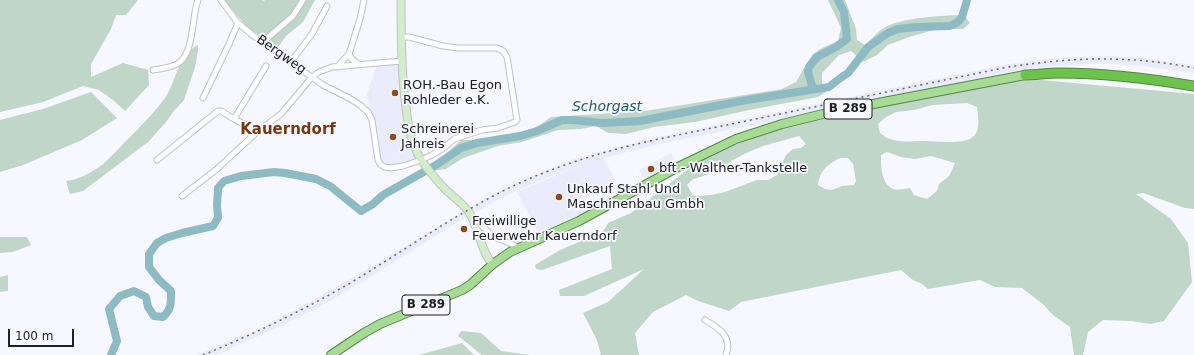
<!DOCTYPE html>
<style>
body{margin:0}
#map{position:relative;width:1194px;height:355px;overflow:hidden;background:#f6f7ff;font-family:"DejaVu Sans",sans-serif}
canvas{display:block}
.scale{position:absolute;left:8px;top:329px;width:66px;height:18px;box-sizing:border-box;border:2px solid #202023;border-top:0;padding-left:5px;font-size:12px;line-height:14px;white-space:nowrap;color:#202023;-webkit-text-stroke:3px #f6f7ff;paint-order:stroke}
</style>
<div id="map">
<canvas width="1194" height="355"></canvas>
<div class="scale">100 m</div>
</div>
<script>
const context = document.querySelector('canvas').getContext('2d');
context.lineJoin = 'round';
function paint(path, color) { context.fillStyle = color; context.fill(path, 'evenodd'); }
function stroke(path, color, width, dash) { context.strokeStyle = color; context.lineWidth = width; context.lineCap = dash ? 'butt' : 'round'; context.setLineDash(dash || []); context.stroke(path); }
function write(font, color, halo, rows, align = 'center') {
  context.font = font + ' "DejaVu Sans",sans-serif'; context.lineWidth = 3.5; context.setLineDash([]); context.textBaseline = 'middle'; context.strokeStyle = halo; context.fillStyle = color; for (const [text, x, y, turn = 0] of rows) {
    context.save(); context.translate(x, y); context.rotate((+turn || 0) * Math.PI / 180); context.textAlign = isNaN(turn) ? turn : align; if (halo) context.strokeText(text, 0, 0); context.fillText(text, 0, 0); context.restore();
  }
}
paint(new Path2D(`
 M1107,56l38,2 49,7v8l-50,-7 -37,-2h-21l-52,4 -30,5 -183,38 -166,34 -48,12 -3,1 11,22 -31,17 7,15 -51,24 -23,-44 61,-26 -37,14 -44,20 -49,28 -94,59 -35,20 -36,18 -67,30h-20l56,-23 39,-20 58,-32 135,-81 45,-22 40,-16 29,-9 55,-14 350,-73 41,-6z
 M394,63l3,2 3,3 19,91 -24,7h-9l-7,-6 -12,-66 10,-29z
 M671,153l6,11 -32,17 -6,-11z`), '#eaecfb');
paint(new Path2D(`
 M0,0h138l-12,15h-10l-5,14 -20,35v13l32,-14 25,7 1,15 -24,26 -12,-11 -14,-10 -16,-4 -40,16 -43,10z
 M224,0h38l2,1 1,-1h50l-12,22 -17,14 -8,11 -30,-19z
 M828,0h17l11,29 1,11 8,5c6,-5 12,-13 19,-17 15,-10 61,-13 80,-13l6,8 -7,6h-26l-28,8 -21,8 -11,10 -14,7 -12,-11 -12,4 -17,18v11l4,8 -8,5 -69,13 -54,12 -41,5 -28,7 -18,-1 -12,-7 -15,3 -23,1 -36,12 -24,4 -35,12 -17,11 -15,2 -3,-5 7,-2 26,-24h20l21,-5h9l22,-5 18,-13 94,-6 137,-22 14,-7 16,-27 8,-6 18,-8 3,-13z
 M198,45v6l-3,16 -11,33 -11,12 -7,10 -18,20 -65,49 -13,3 -4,-13c13,-1 26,-9 36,-16 9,-8 17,-17 26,-26 13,-13 26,-26 37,-41 11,-16 13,-43 33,-53z
 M1041,80l153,14v115l-9,-1 -42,-15 -7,1 35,25 17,24 4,39 -28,39 -13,3 -20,-3 -28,-1 -15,12 -5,23h-9l-4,-28 -17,-12 -9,-10 -22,-17 -27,-1 -15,-7 -52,9 -6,-5 -9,-4 -12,-10 -160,32 -12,9 -31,-10 -12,-6 -33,17 -18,21 4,22h-38l-4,-15 -14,-27 25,-11 36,-33 -60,27h-24l-1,-6 53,-21 -2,-23 -68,24 -6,-1 -1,-4 25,-15 38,-16 7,-5 3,-6 23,-10 68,-52 69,-30 53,-13 106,-21 88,-16zM967,103l10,4c1,10 4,23 -4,30 -9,8 -37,4 -49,4 -11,0 -23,2 -34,-2 -4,-1 -7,-4 -10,-6l-2,-9 8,-7 10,-5 18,-2 18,-5zM799,136l7,8 -5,4 -8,1 -7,6 -9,20 -9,5h-11l-32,12 -13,3 -19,1 -6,-11 6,-6 14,-4 37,-21 19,-8zM887,152l14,5 14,2 16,-3 24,7 -3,7 -3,6 -10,8 -2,7 -10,8 -13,-4 -4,-7c-6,1 -14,3 -19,0 -10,-7 -10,-22 -10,-33zM840,158h8l5,6 3,17 -2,4 -12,1 -10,4 -7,-1 -7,-4c1,-14 10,-21 22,-27z
 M91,92l26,26 -35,22 -59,25 -23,7v-52l43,-11z
 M0,237h27l4,8 -18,7 -13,1z
 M8,275v16l-8,1v-15z
 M461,331l20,2 20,18 30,4h-49l-24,-19z
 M462,343l12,12h-55z`), '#bfd6c9');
stroke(new Path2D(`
 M813,89l-5,-17 1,-5 8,-10 19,-10 11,-8 -3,-27 -6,-12
 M111,355l6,-14 -8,-32 11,-13 14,-5 12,6 2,10 6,9 9,1c9,-8 8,-15 8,-26l-12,-11 -10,-13v-13l8,-11 9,-5 16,-5 31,-7 5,-8 -1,-13 1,-17 6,-7 17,-5 33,-4 11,1 31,6 14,7 31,25 12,-7 10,-9 53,-30 25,-17 16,-5 43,-7 17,-5 25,-11h11l30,3 37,-2 107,-21 82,-13 10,-8 9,-6 20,-26 20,-14 10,-4 19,-2 33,-1 8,-4 4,-5 5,-17`), '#8ebbc3', 8);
const street = new Path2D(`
 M221,0l17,23 17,14 68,48 26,13 11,7 8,7 4,8 6,40 2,4 4,3 7,1 12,-2 18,-6 11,-5 13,-8 9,-8 28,-9 16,-2 17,-6 2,-2 -10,-63 -4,-6 -6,-3h-39l-15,-2 -34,-9h-8
 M263,42l30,-26 10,-16
 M349,54l2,4 7,6
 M291,62l21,-28 15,-28
 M337,67l12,-13 11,-35 4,-19
 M153,70c7,-1 15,-2 22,-5 20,-8 16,-47 23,-65
 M203,98l26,-54 9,-21
 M234,119l32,-53
 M157,160l61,-49h3l13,8 24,12
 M182,196l35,-27 41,-38 23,-17 31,-37 7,-5 13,-5 70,-6
 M475,225c8,-2 10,5 16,9 7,6 16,7 24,12l2,3
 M705,320c14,8 28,17 21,35`);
const secondary = new Path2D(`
 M401,0c0,30 0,61 3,91 3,24 4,49 18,70 7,10 16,21 25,30 8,7 16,13 22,21 9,14 13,43 24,52`);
const primary = new Path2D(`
 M331,355l33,-22 16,-9 82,-34 8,-5 23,-21 17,-12 69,-31 101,-55 56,-27 46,-15 49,-12 194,-37`);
const highway = new Path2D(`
 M1025,75c11,0 22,-2 34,-2 43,0 93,6 135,13`);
stroke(street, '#c0c1c8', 7);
stroke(secondary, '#c0c1c8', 9);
stroke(primary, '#52893f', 10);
stroke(highway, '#52893f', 11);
stroke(street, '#fff', 5);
stroke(secondary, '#d3edca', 7);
stroke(primary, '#a7da95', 8);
stroke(highway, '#6dc24e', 9);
stroke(new Path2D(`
 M203,355c51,-21 101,-45 149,-73 53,-32 105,-69 161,-96 45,-21 92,-35 141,-46l349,-72c64,-11 128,-13 191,0`), '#67676c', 1.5, [2, 4]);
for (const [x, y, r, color] of [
 [395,93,4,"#8e491f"],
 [393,137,4,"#8e491f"],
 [651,169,4,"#8e491f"],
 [559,197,4,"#8e491f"],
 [464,229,4,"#8e491f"]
]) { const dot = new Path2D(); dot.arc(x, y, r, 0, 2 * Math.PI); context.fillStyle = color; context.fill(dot); stroke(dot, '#f6f7ff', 1.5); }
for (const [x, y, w] of [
 [848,109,48],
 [426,305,48]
]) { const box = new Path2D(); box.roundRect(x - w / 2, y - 10, w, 20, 3); context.fillStyle = '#f6f7ff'; context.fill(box); stroke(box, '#202023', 1); }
write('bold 12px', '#202023', null, [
 ["B 289",848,109],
 ["B 289",426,305]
]);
write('13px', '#202023', '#f6f7ff', [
 ["Bergweg",281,55,35]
]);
write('13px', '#202023', '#f6f7ff', [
 ["ROH.-Bau Egon",403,86],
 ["Rohleder e.K.",403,101],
 ["Schreinerei",401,130],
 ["Jahreis",401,145],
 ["bft - Walther-Tankstelle",659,169],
 ["Unkauf Stahl Und",567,190],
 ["Maschinenbau Gmbh",567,205],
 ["Freiwillige",472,222],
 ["Feuerwehr Kauerndorf",472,237]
], 'left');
write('italic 14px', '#1f5c66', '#f6f7ff', [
 ["Schorgast",607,107]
]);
write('bold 15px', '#773911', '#f6f7ff', [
 ["Kauerndorf",288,130]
]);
</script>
